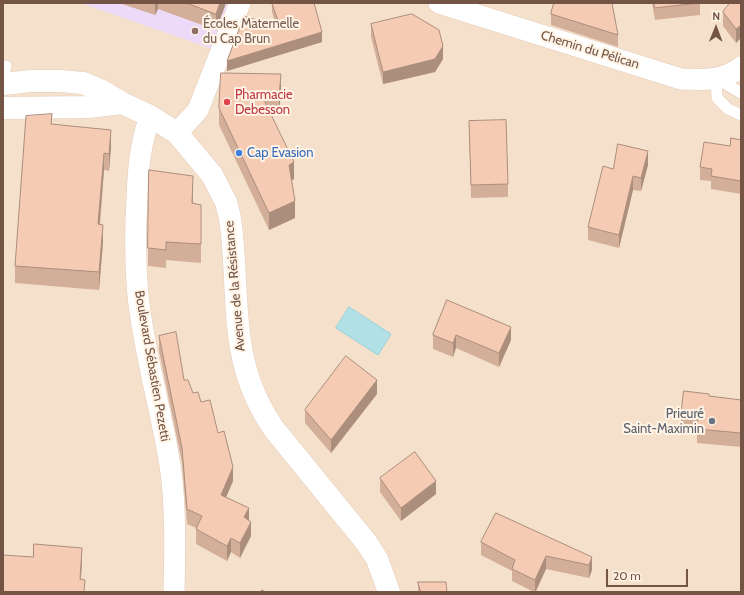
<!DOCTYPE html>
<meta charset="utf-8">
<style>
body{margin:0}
#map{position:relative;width:744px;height:595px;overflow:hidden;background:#fef0dd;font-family:Cabin,sans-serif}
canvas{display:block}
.frame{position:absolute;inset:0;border:4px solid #745445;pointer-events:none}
.north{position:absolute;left:696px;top:8px;width:40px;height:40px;-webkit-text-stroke:3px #fff4e5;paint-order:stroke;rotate:1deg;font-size:11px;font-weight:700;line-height:16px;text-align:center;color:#745445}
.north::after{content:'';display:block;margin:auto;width:14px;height:18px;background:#745445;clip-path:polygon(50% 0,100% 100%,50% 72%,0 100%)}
.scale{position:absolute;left:606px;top:569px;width:82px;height:18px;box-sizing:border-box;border:2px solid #745445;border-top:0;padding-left:5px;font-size:12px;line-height:14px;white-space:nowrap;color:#745445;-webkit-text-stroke:3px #fff4e5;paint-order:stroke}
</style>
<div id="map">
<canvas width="744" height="595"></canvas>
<div class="frame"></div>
<div class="north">N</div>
<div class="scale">20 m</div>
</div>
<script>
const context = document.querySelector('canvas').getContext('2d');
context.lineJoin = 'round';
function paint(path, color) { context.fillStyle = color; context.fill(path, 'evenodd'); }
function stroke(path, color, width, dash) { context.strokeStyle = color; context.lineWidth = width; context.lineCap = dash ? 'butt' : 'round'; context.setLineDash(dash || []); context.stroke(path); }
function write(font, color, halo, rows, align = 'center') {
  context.font = font + ' Cabin,sans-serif'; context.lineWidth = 4; context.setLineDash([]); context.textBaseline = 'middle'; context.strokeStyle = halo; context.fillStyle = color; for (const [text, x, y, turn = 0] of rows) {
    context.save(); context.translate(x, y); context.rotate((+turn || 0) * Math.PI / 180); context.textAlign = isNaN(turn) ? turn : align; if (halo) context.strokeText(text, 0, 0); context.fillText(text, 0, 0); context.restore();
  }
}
paint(new Path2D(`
 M3,3h738v589h-738z`), '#f5e1cb');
paint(new Path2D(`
 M81,3h159l-19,49z`), '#eddaf9');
const water = new Path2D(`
 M349,307l42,27 -13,21 -42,-27z`);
paint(water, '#b1e1e7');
stroke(water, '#97d1da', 1);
const service = new Path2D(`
 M3,79l3,-13
 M741,93l-25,-15 1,20 11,11 13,6`);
const minor = new Path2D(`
 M439,3l242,76c21,1 43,2 60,-12
 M150,116c-10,29 -12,53 -13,83 -2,32 -2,65 1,97 6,57 23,113 32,169 6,41 5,85 4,127
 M177,133l21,-23 42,-107`);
const tertiary = new Path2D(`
 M3,84l28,-3h29l23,2 19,8 20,12 28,13 27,17 35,42 14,27 4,16c11,77 -4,143 44,211l92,113 11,17 12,33
 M3,108l85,-1 34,-4`);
stroke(service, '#e4cdbc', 12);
stroke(minor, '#e4cdbc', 22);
stroke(tertiary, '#e4cdbc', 23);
stroke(service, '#fff', 11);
stroke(minor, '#fff', 21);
stroke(tertiary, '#fff', 22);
paint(new Path2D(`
 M119,3h107l-10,27 -58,-21 -3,6z
 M272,3l50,39 -95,29 49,-45 -4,-14z
 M554,3h59h-1l6,32v12l-67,-22v-11z
 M652,3h48v12l-45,5z
 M741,3l-5,40 -13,-17v-14z
 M371,24l72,35 -8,13 -52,12 -12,-47z
 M281,91l-2,23h-9l24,65 -2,1 3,38 -26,12 -50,-105v-17z
 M469,121l39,63v13l-37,1z
 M52,124l59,23 -2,24 -5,-1 -4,55 3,17 -4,48 -84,-7v-17z
 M741,140v54l-30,-5v-8l-11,-1v-13l30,-21z
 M648,165l-7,26 -8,-1 -14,58 -31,-8v-13l25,-58z
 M193,194v9l8,2v58l-35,-3v8l-18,-2v-18z
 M447,300l64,40 -12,27 -43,-19 -3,9 -20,-8v-14z
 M159,336l25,44 9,13 8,9 17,31 15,48 -7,16 23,23 2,16 -11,22 -9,-6 -4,9 -31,-17v-16l-9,-4 -5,-61 -23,-112z
 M377,394l-46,59 -26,-30v-13z
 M709,396l32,4v47l-44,-4v-12l-16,-1v-14z
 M380,478l56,16 -35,27 -21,-29z
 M481,542l111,15v13l-3,8 -43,-9 -10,23h-2l-22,-11v-10l-31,-16z
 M418,582l29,10h-29z`), '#d3af9a');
paint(new Path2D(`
 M155,3h3v6l-3,6z
 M220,3h6l-10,27v-16z
 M741,25v13l-5,5v-14z
 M322,32v10l-95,29v-10z
 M443,46v13l-8,13 -52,12v-12z
 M281,74v17l-2,23v-17z
 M111,130v17l-2,24v-17z
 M648,151v14l-7,26v-13z
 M104,153v17l-6,72v-18z
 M294,162v17l-5,3v-17z
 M193,176v18l-1,27v-18z
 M633,176v14l-14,58v-13z
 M295,201v17l-26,12v-17z
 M103,225v17l-4,48v-18z
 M511,327v13l-12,27v-14z
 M456,335v13l-3,9v-14z
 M377,380v14l-46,59v-13z
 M233,467v14l-12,28v-14z
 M436,481v13l-35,27v-13z
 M249,508v14l-5,-5z
 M251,522v14l-11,22v-15z
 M231,538v14l-4,9v-15z
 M82,548v15l-2,29v-13z
 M546,556v13l-11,23v-12z
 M592,557v13l-3,8v-13z`), '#ac8e7d');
const building = new Path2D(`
 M187,3h33l-4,11z
 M272,3h42l8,29 -95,29 17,-45 36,11z
 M554,3h58l6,32 -67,-21z
 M654,3h45l-44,5z
 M730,3h11v22l-5,4 -13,-17z
 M412,14l27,16 4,16 -8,13 -52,13 -12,-48z
 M221,73l60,1 -2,23 -17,-1 32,66 -5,3 6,36 -26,12 -50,-105z
 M52,114l-1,10 60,6 -2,24 -5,-1 -6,71 5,1 -4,47 -84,-6 11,-150z
 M506,120l2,64 -37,1 -2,-64z
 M731,138l10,2v41l-30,-5 1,-7 -12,-2 4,-25 26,4z
 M618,144l30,7 -7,27 -8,-2 -14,59 -31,-8 15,-61 10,3z
 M149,170l44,6 -1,27 9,2v39l-35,-2v8l-18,-2z
 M447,300l64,27 -12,26 -43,-18 -3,8 -20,-8z
 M176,332l8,48h4l5,13 5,-1 3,10 9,-2 8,33 6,-2 9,36 -12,28 28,13 -5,9 7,5 -11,21 -9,-5 -4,8 -31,-17 6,-13 -15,-7 -5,-61 -23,-112z
 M346,356l31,24 -46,60 -26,-30z
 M684,391l25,3v2l32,4v33l-44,-4 1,-11 -17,-2z
 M415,452l21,29 -35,27 -21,-30z
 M496,513l96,44 -3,8 -43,-9 -11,24 -23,-11 3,-9 -34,-18z
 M34,544l48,4 -2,31 5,1 -1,12h-81v-37l30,2z
 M418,582h28l1,10h-26z
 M262,590l4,2h-5z`);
paint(building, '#f5cbb3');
stroke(building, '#ac8e7d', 1);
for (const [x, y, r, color] of [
 [195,31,4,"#8d6e63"],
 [227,102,4,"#e0444e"],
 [239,153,4,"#3f7fe0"],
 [712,421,4,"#6b7280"]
]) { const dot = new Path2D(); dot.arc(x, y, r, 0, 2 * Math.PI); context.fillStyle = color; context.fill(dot); stroke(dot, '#fff4e5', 1.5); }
write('13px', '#785e54', '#fff4e5', [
 ["Écoles Maternelle",203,24],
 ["du Cap Brun",203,39]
], 'left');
write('13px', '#745445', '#fff4e5', [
 ["Chemin du Pélican",590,50,17],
 ["Avenue de la Résistance",235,286,-95],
 ["Boulevard Sébastien Pezetti",152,366,80]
]);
write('13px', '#be3a42', '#fff4e5', [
 ["Pharmacie",235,95],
 ["Debesson",235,110]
], 'left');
write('13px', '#366cbe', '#fff4e5', [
 ["Cap Evasion",247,153]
], 'left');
write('13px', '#5b616d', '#fff4e5', [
 ["Prieuré",704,414],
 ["Saint-Maximin",704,429]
], 'right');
</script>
